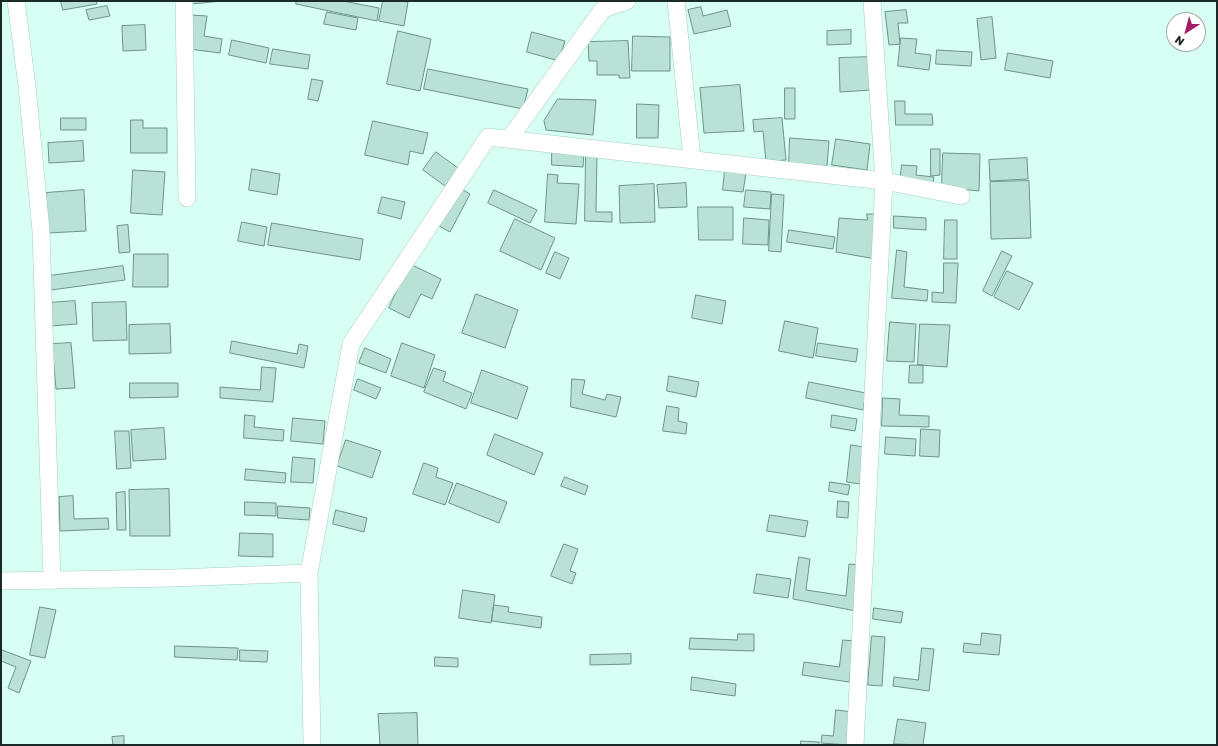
<!DOCTYPE html>
<style>
body{margin:0}
#map{position:relative;width:1218px;height:746px;overflow:hidden;background:#d7fff3;font-family:"Golos Text",sans-serif}
canvas{display:block}
.frame{position:absolute;inset:0;border:2px solid #1b2a26;pointer-events:none}
.north{position:absolute;left:1166px;top:12px;width:40px;height:40px;box-sizing:border-box;background:#fff;border:1px solid #a4aaa8;border-radius:50%;rotate:216deg;font-size:11px;font-weight:700;line-height:16px;text-align:center;color:#1b2a26}
.north::after{content:'';display:block;margin:auto;width:14px;height:18px;background:#a41c66;clip-path:polygon(50% 0,100% 100%,50% 72%,0 100%)}
</style>
<div id="map">
<canvas width="1218" height="746"></canvas>
<div class="frame"></div>
<div class="north">N</div>
</div>
<script>
const context = document.querySelector('canvas').getContext('2d');
context.lineJoin = 'round';
function paint(path, color) { context.fillStyle = color; context.fill(path, 'evenodd'); }
function stroke(path, color, width, dash) { context.strokeStyle = color; context.lineWidth = width; context.lineCap = dash ? 'butt' : 'round'; context.setLineDash(dash || []); context.stroke(path); }
const building = new Path2D(`
 M61,1h35l1,3 -34,6z
 M190,1h33l-32,3z
 M297,1h46l36,7 -2,13 -81,-17z
 M383,1h18l7,1 -4,24 -25,-5z
 M107,6l3,10 -21,4 -3,-10z
 M701,7l2,9 24,-6 4,16 -37,8 -6,-24z
 M906,10l2,13h-10l2,21 -11,1 -4,-33z
 M327,12l31,6 -2,12 -32,-6z
 M191,15l16,1 -3,20 18,3 -2,14 -31,-4z
 M992,17l4,41 -15,2 -4,-41z
 M145,25l1,25 -23,1 -1,-25z
 M851,30v14l-24,1v-14z
 M398,31l33,8 -11,52 -33,-7z
 M532,32l33,9 -6,20 -32,-9z
 M633,36l37,1v34h-38z
 M901,38l16,1 -2,14 16,2 -2,15 -31,-4z
 M232,40l37,8 -3,15 -37,-8z
 M628,41l2,37h-11v-3h-22v-14h-8l-1,-19z
 M273,49l37,6 -2,14 -38,-5z
 M937,50l35,2 -1,14 -35,-2z
 M1008,53l45,8 -3,17 -45,-8z
 M871,57l1,33 -32,2 -1,-34z
 M428,69l100,20 -5,20 -99,-20z
 M312,79l11,2 -5,20 -10,-2z
 M740,85l4,46 -40,2 -4,-45z
 M785,88h10v31h-10z
 M558,99l38,1 -3,35 -47,-5 -2,-9z
 M895,101h10v13h27l1,11h-37z
 M637,104l22,1 -1,33h-21z
 M61,118h25v12h-25z
 M782,118l4,42 -20,2 -3,-31 -9,1 -1,-12z
 M131,120h12v8h24v25h-36z
 M373,121l55,12 -5,21 -13,-3 -2,14 -43,-10z
 M790,138l39,3 -2,25 -38,-3z
 M836,139l34,5 -3,26 -35,-5z
 M83,141l1,20 -35,2 -1,-20z
 M931,149h9v26l-9,1z
 M552,150l32,1 -1,16 -31,-2z
 M436,152l22,16 -13,18 -22,-16z
 M586,153h11l-1,59h16v10l-27,-1z
 M943,153l37,1 -1,37 -37,-4z
 M1027,158l1,21 -38,2 -1,-21z
 M902,165l15,1 -1,9 18,2 -1,7 -33,-3z
 M252,169l28,5 -3,21 -28,-5z
 M133,170l32,2 -3,43 -31,-2z
 M725,170l21,3 -3,19 -20,-2z
 M548,174l10,1 -1,8 22,1 -3,40 -31,-2z
 M1029,181l2,57 -40,1 -1,-57z
 M686,183l1,24 -28,1 -2,-23z
 M654,184l1,38 -35,1 -1,-37z
 M460,188l10,6 -20,38 -11,-6z
 M84,190l2,41 -38,2 -2,-40z
 M494,190l43,20 -7,13 -42,-20z
 M746,190l25,2 -1,17 -26,-2z
 M772,194l12,1 -3,57 -12,-1z
 M382,197l23,5 -4,17 -23,-6z
 M698,207h35v33h-34z
 M867,214h12l-3,45 -40,-7 3,-34 28,2z
 M894,216l32,2v12l-32,-2z
 M744,218l25,2 -1,25 -25,-1z
 M515,219l40,19 -14,32 -41,-19z
 M945,220h12v39h-13z
 M242,222l25,5 -3,19 -26,-5z
 M272,223l91,16 -3,21 -92,-15z
 M128,225l2,27 -11,1 -2,-27z
 M789,230l46,7 -2,12 -46,-7z
 M897,250l10,2 -3,35 24,3 -1,11 -35,-3z
 M1002,251l10,5 -20,40 -9,-5z
 M555,252l14,6 -9,21 -14,-6z
 M134,254h34v33h-35z
 M944,263h14l-2,40 -24,-1v-10l11,1z
 M410,264l31,15 -9,20 -11,-5 -12,24 -20,-10z
 M123,266l2,14 -74,10 -2,-14z
 M1007,271l26,12 -14,27 -25,-13z
 M476,294l42,16 -13,38 -43,-15z
 M696,295l30,6 -4,23 -30,-6z
 M75,301l2,23 -27,2 -2,-23z
 M126,302l1,38 -34,1 -1,-38z
 M785,321l33,7 -5,30 -34,-7z
 M890,322l26,2 -2,38 -27,-1z
 M170,324l1,29 -42,1v-29z
 M920,324l30,1 -3,42 -29,-2z
 M232,341l65,13 2,-10 9,2 -4,22 -74,-15z
 M71,343l4,45 -19,1 -4,-45z
 M402,343l33,12 -11,33 -33,-12z
 M818,343l40,6 -2,13 -40,-6z
 M365,348l26,11 -5,14 -27,-10z
 M910,365h13v18h-14z
 M262,367l14,1 -3,34 -53,-4v-11l40,3z
 M434,368l12,4 -3,9 29,12 -6,16 -42,-17z
 M482,370l46,17 -11,32 -46,-16z
 M669,376l30,6 -3,15 -29,-6z
 M358,379l23,9 -5,11 -22,-9z
 M572,379l13,1 -3,14 23,6 2,-6 14,3 -5,20 -45,-10z
 M809,382l57,11 -3,17 -57,-12z
 M130,383h48v14l-48,1z
 M883,398l17,1 -1,16 30,1v11l-47,-1z
 M667,406l12,2 -1,13 9,2 -1,11 -23,-3z
 M245,415l10,1 -1,11 30,3 -1,11 -39,-3z
 M832,415l25,4 -2,12 -24,-4z
 M293,418l32,3 -2,23 -32,-3z
 M164,428l2,31 -33,2 -2,-31z
 M921,429l19,1 -1,27 -19,-1z
 M115,431h14l2,37 -14,1z
 M495,434l48,19 -9,22 -47,-20z
 M886,437l30,2 -1,17 -30,-2z
 M346,440l35,11 -9,27 -35,-12z
 M851,445l13,2 -4,37 -13,-2z
 M293,457l22,2 -2,24 -22,-1z
 M424,463l14,5 -2,9 17,6 -8,22 -32,-11z
 M246,469l40,4 -1,10 -40,-3z
 M565,477l23,9 -3,9 -24,-9z
 M830,482l20,3 -2,10 -19,-4z
 M457,483l50,19 -8,21 -50,-20z
 M169,489l1,47h-40l-1,-46z
 M125,492l1,38h-9l-1,-37z
 M73,496l1,23 34,-1 1,11 -49,2 -1,-34z
 M838,501l11,1 -1,16 -11,-1z
 M245,502l31,1v13l-31,-1z
 M278,506l32,2 -1,12 -31,-2z
 M336,510l31,8 -3,14 -31,-8z
 M770,515l38,6 -3,16 -38,-6z
 M240,533l33,1v23l-34,-1z
 M564,544l14,5 -8,22 6,2 -4,11 -21,-8z
 M799,557l11,2 -4,31 40,6 3,-32 12,1 -5,46 -63,-12 1,-11z
 M757,574l34,5 -3,19 -34,-5z
 M463,590l32,5 -4,28 -32,-5z
 M494,605l15,2 -1,5 34,5 -1,11 -49,-7z
 M40,607l16,3 -11,48 -15,-3z
 M874,608l29,4 -2,11 -28,-4z
 M982,633l19,2 -2,20 -36,-3 1,-9 16,2z
 M738,634h16v17l-65,-2 1,-11 47,2z
 M872,636l13,1 -3,49 -14,-1z
 M843,640l12,1 -6,41 -47,-7 2,-13 35,5z
 M175,646l63,2 -1,12 -62,-3z
 M922,648l12,1 -5,42 -36,-5 1,-9 24,3z
 M2,650l29,11 -12,32 -11,-5 8,-21 -15,-6z
 M240,650l28,1 -1,11 -27,-1z
 M631,654v10l-41,1v-10z
 M435,657l23,1v9l-23,-1z
 M692,677l44,7 -1,12 -44,-6z
 M836,710l17,2 -4,33 -28,-2 1,-8 11,1z
 M417,713l1,32h-38l-2,-31z
 M898,719l28,4 -3,22 -29,-1z
 M124,736v9h-11l-1,-8z
 M801,741l18,1v3h-18z`);
paint(building, '#b9e1d5');
stroke(building, '#6e9389', 1);
const street = new Path2D(`
 M16,1l11,85 14,145 11,350
 M184,1l3,197
 M676,1l16,158
 M509,139l94,-130 24,-8
 M1,581l172,-3 136,-5
 M312,745l-3,-172 42,-229 137,-207 396,44 77,15
 M855,745l29,-564 -12,-180`);
stroke(street, '#a6ccc1', 18);
stroke(street, '#fff', 17);
</script>
